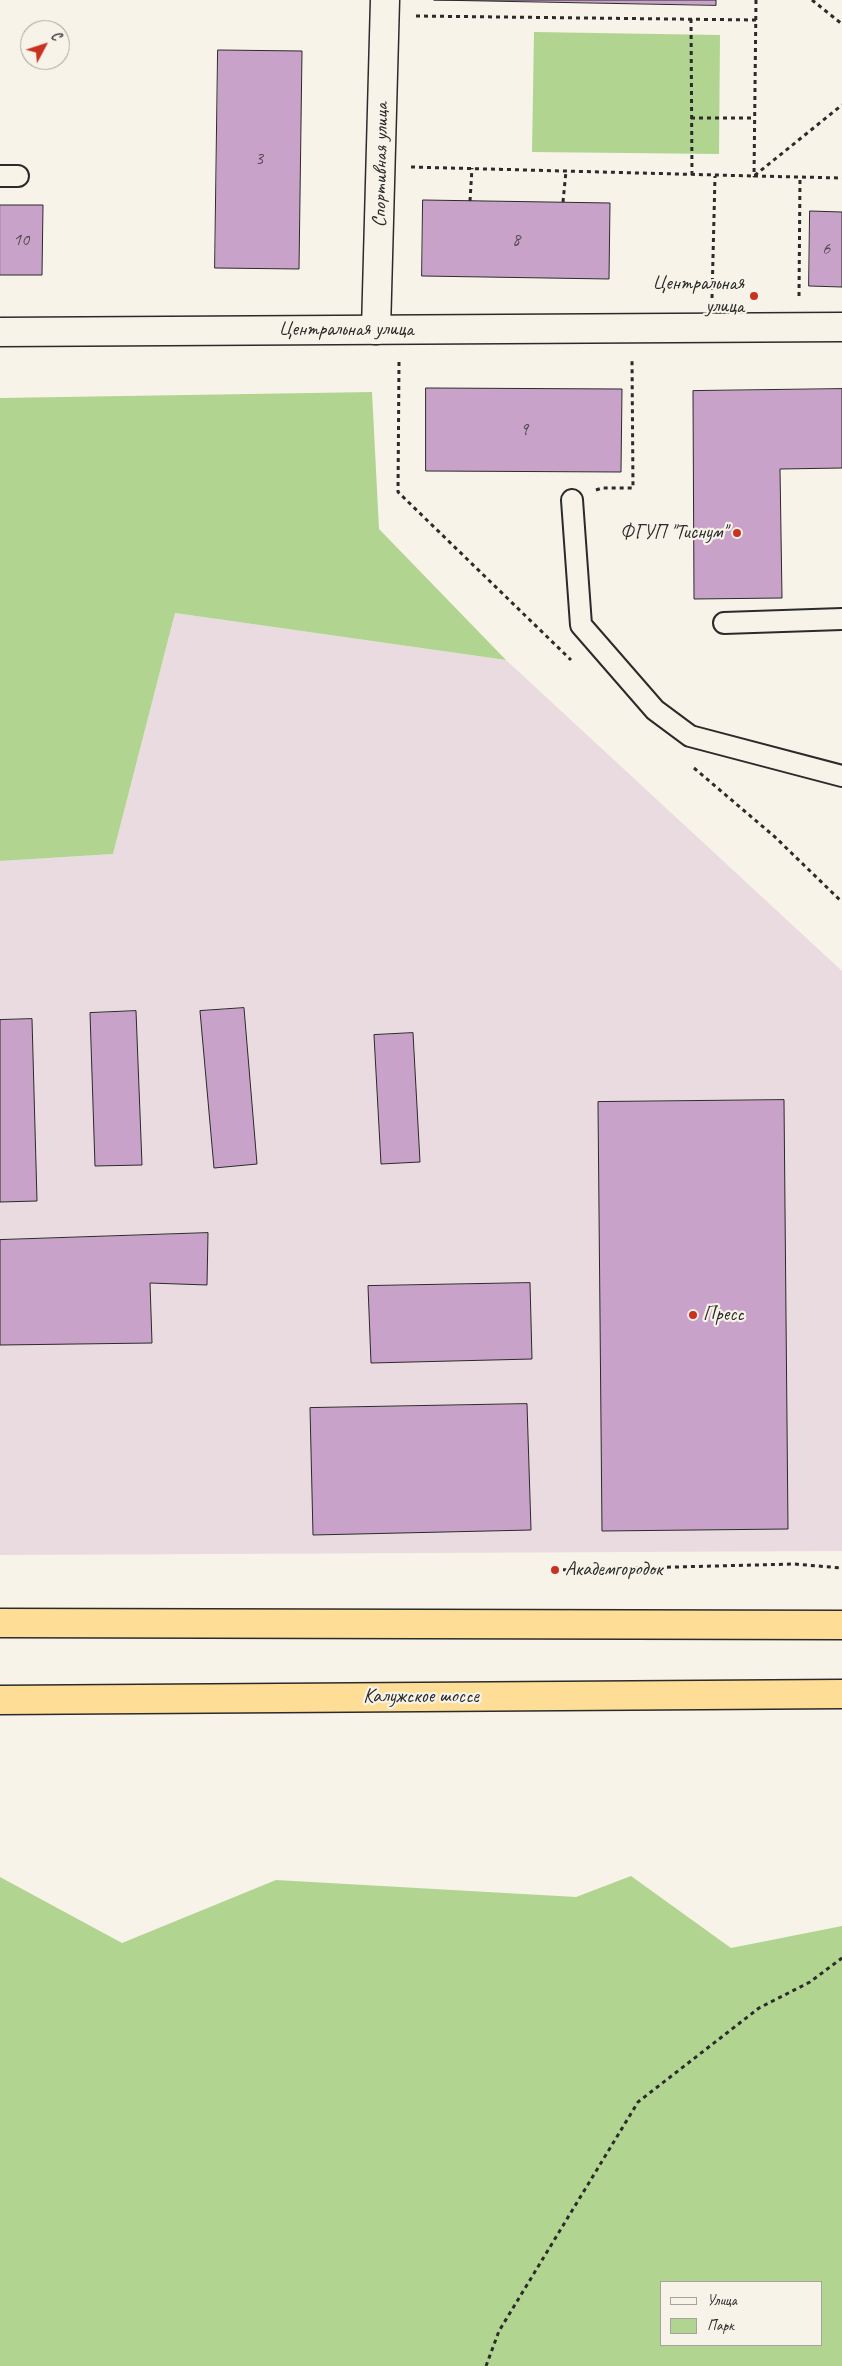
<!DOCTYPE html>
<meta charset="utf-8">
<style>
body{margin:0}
#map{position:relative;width:842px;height:2366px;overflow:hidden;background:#f7f3e8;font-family:Caveat,sans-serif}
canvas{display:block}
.legend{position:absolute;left:660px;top:2281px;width:162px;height:65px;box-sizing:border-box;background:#f7f3e8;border:1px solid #a5a39c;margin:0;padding:6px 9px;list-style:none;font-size:15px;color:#2b2b2b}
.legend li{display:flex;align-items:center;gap:10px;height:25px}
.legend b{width:25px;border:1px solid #a5a39c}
.north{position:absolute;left:20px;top:20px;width:50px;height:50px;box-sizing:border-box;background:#f7f3e8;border:1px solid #a5a39c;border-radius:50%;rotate:50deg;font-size:14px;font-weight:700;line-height:20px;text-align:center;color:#2b2b2b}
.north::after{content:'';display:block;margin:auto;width:18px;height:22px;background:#c8321e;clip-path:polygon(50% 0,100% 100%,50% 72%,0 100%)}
</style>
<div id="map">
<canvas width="842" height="2366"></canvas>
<ul class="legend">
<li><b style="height:6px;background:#f7f3e8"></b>Улица</li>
<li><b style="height:14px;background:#b1d590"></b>Парк</li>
</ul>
<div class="north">С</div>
</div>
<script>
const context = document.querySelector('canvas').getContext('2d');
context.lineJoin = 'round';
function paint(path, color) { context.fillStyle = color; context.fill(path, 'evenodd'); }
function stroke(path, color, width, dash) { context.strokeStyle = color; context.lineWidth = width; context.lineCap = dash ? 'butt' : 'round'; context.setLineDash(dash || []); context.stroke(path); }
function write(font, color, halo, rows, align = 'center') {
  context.font = font + ' Caveat,sans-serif'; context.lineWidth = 4.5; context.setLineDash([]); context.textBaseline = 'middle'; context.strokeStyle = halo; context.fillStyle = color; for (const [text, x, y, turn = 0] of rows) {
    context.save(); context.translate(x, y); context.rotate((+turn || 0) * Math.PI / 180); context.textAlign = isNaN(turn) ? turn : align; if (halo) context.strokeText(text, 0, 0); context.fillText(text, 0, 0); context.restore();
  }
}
paint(new Path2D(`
 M175,613l331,47 336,311v580l-842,4v-694l113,-7z`), '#e9dbdf');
paint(new Path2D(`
 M534,32l186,3 -1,119 -187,-2z
 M372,392l7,137 127,131 -331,-47 -62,241 -113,7v-463z
 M631,1876l100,72 111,-22v440h-842v-489l122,66 154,-63 300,17zM821,2282v63h-160v-63z`), '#b1d590');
const building = new Path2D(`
 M434,0h282v5z
 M218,50l84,1 -3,218 -84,-1z
 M423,200l187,3 -1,76 -187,-3z
 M0,205h43l-1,70h-42z
 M810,211l32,1v75l-33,-1z
 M426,388l196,1 -1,83 -195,-1z
 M842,389v79l-62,1 2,129 -88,1 -1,-208z
 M244,1008l13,156 -43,4 -14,-157z
 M136,1011l6,154 -47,1 -5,-153z
 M32,1019l5,182 -37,1v-182z
 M413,1033l7,129 -39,2 -7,-129z
 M784,1100l4,429 -186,2 -4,-429z
 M208,1233l-1,52 -57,-2 2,60 -152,2v-105z
 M530,1283l2,76 -161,4 -3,-77z
 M527,1404l4,126 -218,5 -3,-127z`);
paint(building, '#c9a2c9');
stroke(building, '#2b2b2b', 1);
const lane = new Path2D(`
 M0,176h18
 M572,500l9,125 74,85 35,26 152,40
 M724,623l118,-4`);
const street = new Path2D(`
 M376,330l9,-330`);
const secondary = new Path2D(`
 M0,332l842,-5`);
const highway = new Path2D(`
 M0,1623l842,2
 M0,1700l842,-6`);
stroke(lane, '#2b2b2b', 24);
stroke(street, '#2b2b2b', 31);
stroke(secondary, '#2b2b2b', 31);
stroke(highway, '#2b2b2b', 31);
stroke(new Path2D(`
 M756,0l-2,176 88,2
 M812,0l30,24
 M416,16l340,4
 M691,19l1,156
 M691,118h63
 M411,167l343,9 88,-71
 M470,201l2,-33
 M563,202l3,-31
 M799,296l1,-119
 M712,298l3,-122
 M399,362l-1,130 173,168
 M596,490l6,-2h31l-1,-129
 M694,768l81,69 67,65
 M555,1570l239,-6 48,4
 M486,2366l13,-35 139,-229 121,-94 51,-26 32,-24`), '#2b2b2b', 3, [4, 4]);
stroke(lane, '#f7f3e8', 20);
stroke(street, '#f7f3e8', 28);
stroke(secondary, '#f7f3e8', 28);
stroke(highway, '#fedd96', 28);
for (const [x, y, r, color] of [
 [754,296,5,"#c8321e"],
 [737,533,5,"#c8321e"],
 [693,1315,5,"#c8321e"],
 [555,1570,5,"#c8321e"]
]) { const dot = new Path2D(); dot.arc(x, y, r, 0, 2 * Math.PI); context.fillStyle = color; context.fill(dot); stroke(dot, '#f7f3e8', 2); }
write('18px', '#524952', null, [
 ["3",259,159],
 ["10",21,240],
 ["8",516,240],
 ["6",826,249],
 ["9",524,430]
]);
write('20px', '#2b2b2b', '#f7f3e8', [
 ["Спортивная улица",381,165,-89],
 ["Центральная улица",346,330],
 ["Калужское шоссе",421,1697]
]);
write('20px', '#2b2b2b', '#f7f3e8', [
 ["Центральная",744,284],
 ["улица",744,307],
 ["ФГУП \"Тиснум\"",727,533],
 ["Пресс",703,1315,"left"],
 ["Академгородок",565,1570,"left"]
], 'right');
</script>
